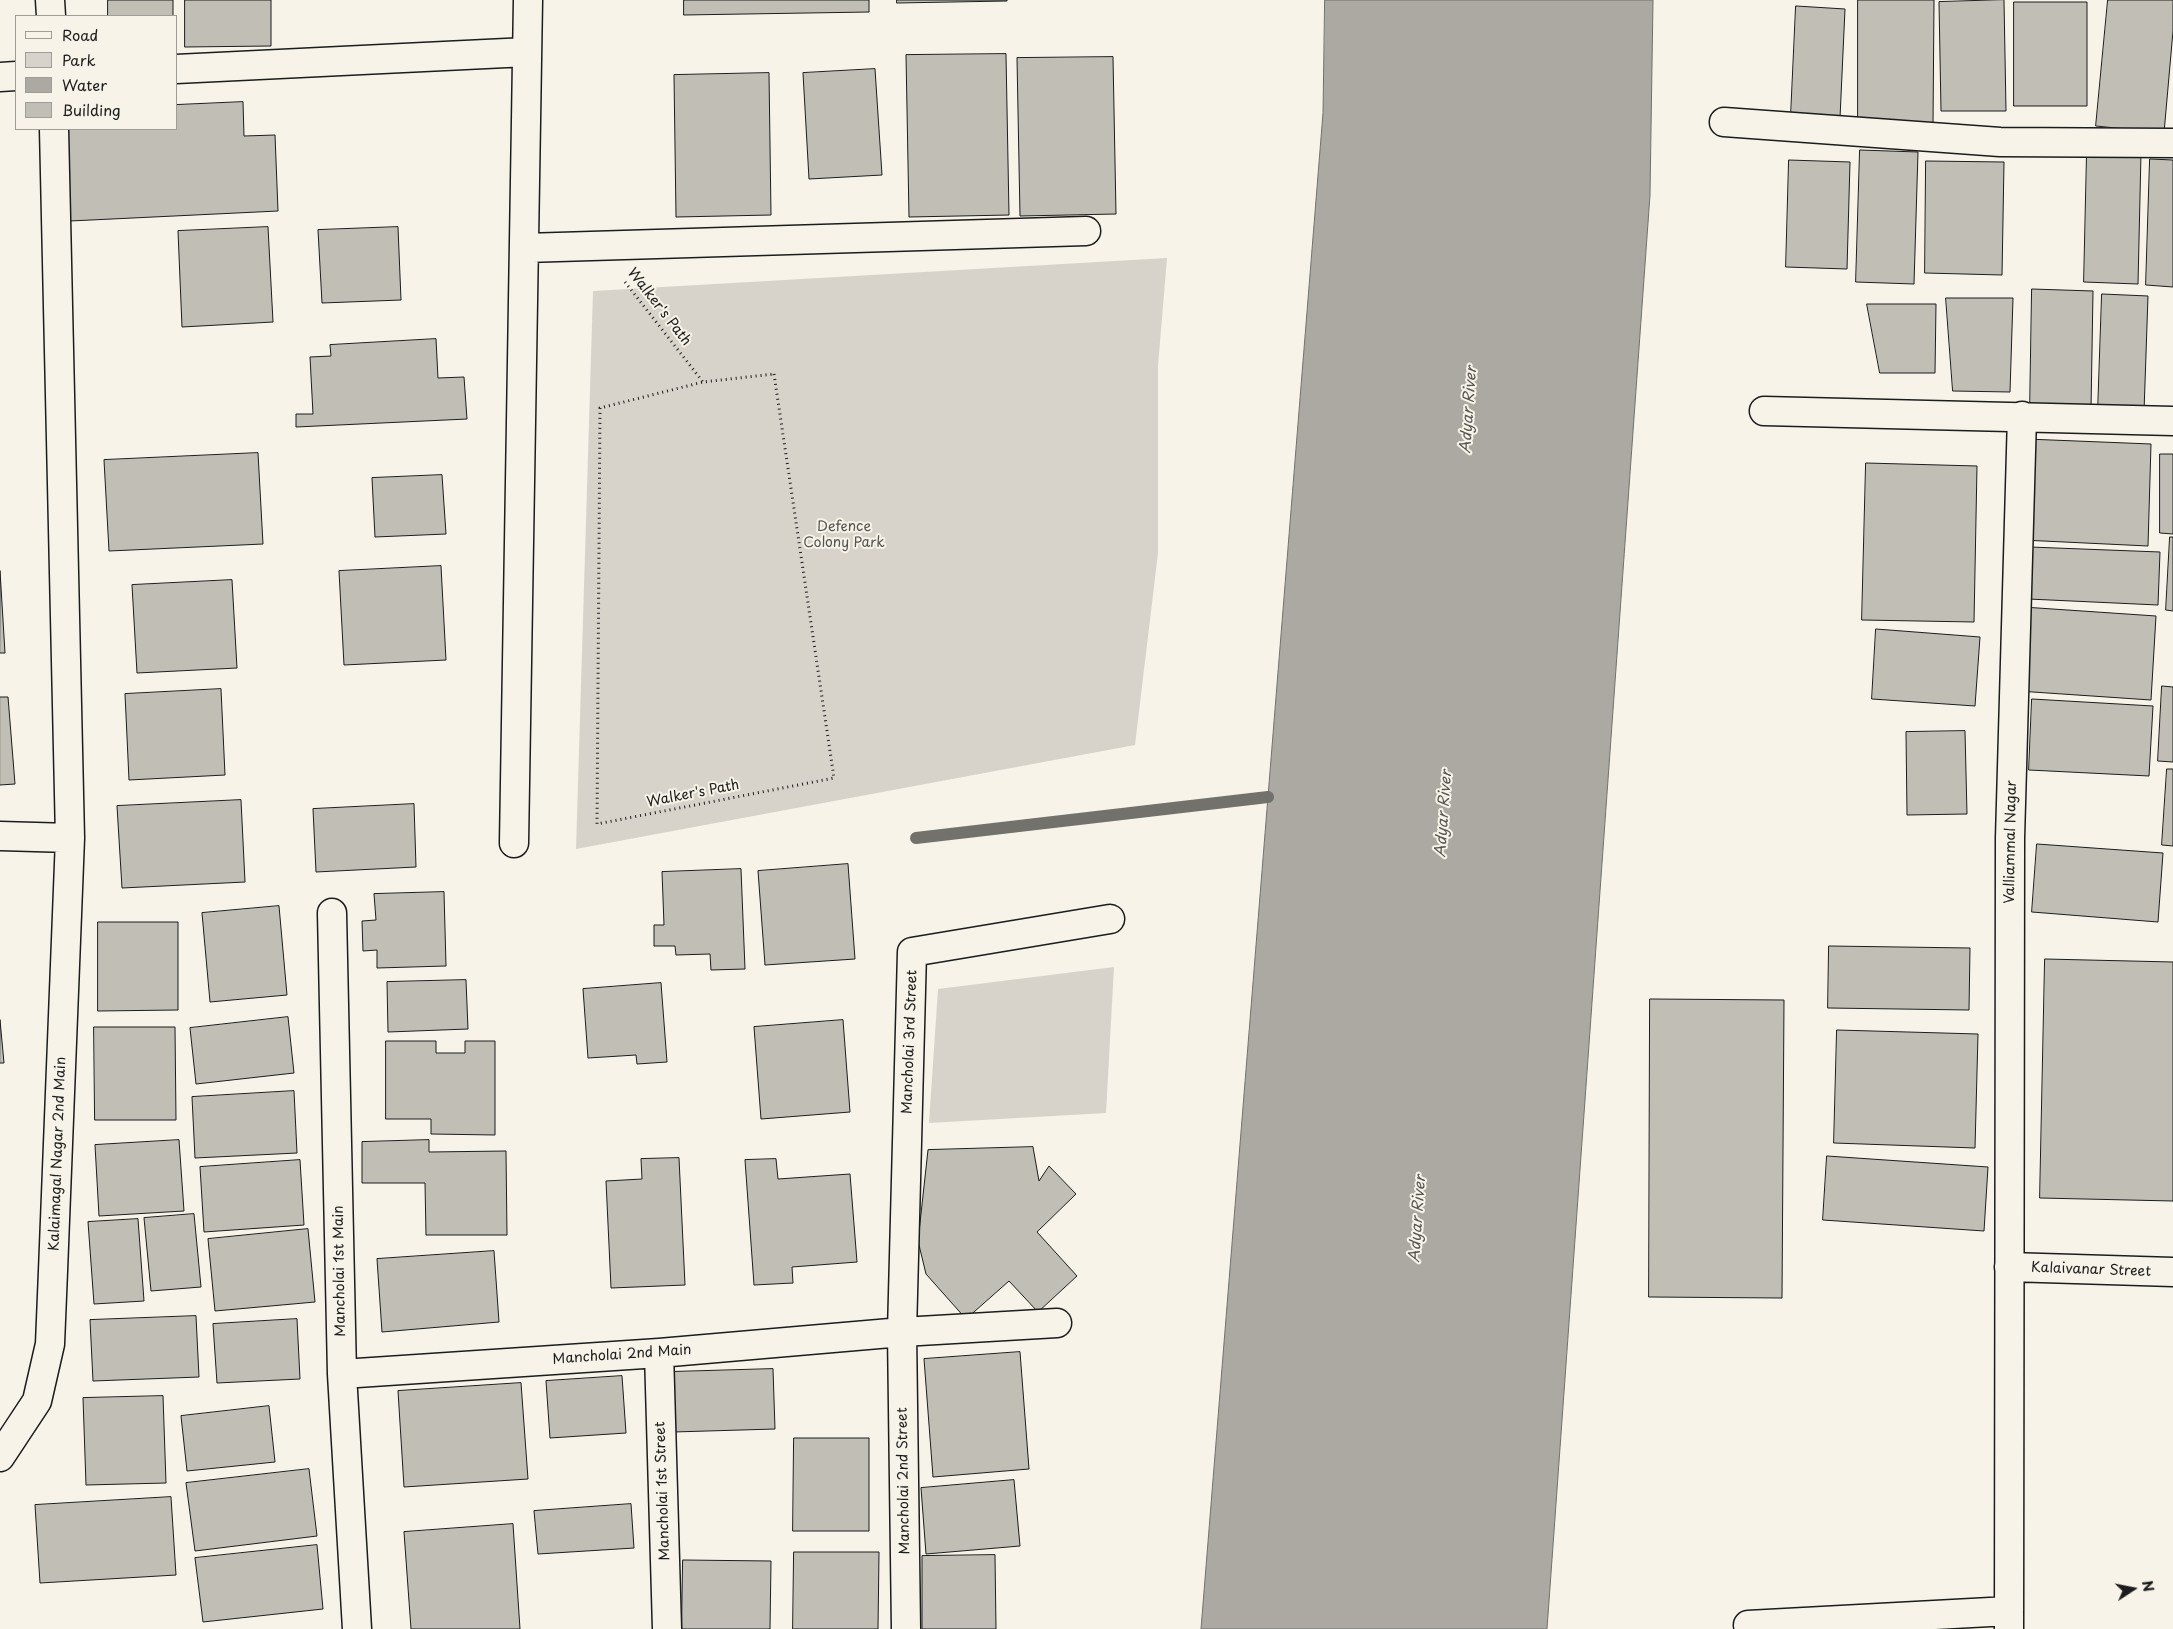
<!DOCTYPE html>
<style>
body{margin:0}
#map{position:relative;width:2173px;height:1629px;overflow:hidden;background:#f7f3e8;font-family:"Playpen Sans",sans-serif}
canvas{display:block}
.legend{position:absolute;left:15px;top:15px;width:162px;height:115px;box-sizing:border-box;background:#f7f3e8;border:1px solid #9f9d96;margin:0;padding:6px 9px;list-style:none;font-size:15px;color:#1c1c1c}
.legend li{display:flex;align-items:center;gap:10px;height:25px}
.legend b{width:25px;border:1px solid #9f9d96}
.north{position:absolute;left:2108px;top:1564px;width:50px;height:50px;-webkit-text-stroke:4px #f7f3e8;paint-order:stroke;rotate:79deg;font-size:14px;font-weight:700;line-height:20px;text-align:center;color:#1c1c1c}
.north::after{content:'';display:block;margin:auto;width:18px;height:22px;background:#1c1c1c;clip-path:polygon(50% 0,100% 100%,50% 72%,0 100%)}
</style>
<div id="map">
<canvas width="2173" height="1629"></canvas>
<ul class="legend">
<li><b style="height:6px;background:#f7f3e8"></b>Road</li>
<li><b style="height:14px;background:#d7d3cb"></b>Park</li>
<li><b style="height:14px;background:#aca9a2"></b>Water</li>
<li><b style="height:14px;background:#c0beb5"></b>Building</li>
</ul>
<div class="north">N</div>
</div>
<script>
const context = document.querySelector('canvas').getContext('2d');
context.lineJoin = 'round';
function paint(path, color) { context.fillStyle = color; context.fill(path, 'evenodd'); }
function stroke(path, color, width, dash) { context.strokeStyle = color; context.lineWidth = width; context.lineCap = dash ? 'butt' : 'round'; context.setLineDash(dash || []); context.stroke(path); }
function write(font, color, halo, rows, align = 'center') {
  context.font = font + ' "Playpen Sans",sans-serif'; context.lineWidth = 4; context.setLineDash([]); context.textBaseline = 'middle'; context.strokeStyle = halo; context.fillStyle = color; for (const [text, x, y, turn = 0] of rows) {
    context.save(); context.translate(x, y); context.rotate((+turn || 0) * Math.PI / 180); context.textAlign = isNaN(turn) ? turn : align; if (halo) context.strokeText(text, 0, 0); context.fillText(text, 0, 0); context.restore();
  }
}
paint(new Path2D(`
 M1167,258l-9,108v187l-23,192 -559,104 17,-558z
 M1114,967l-8,146 -177,10 9,-134z`), '#d7d3cb');
const water = new Path2D(`
 M1325,0h328l-3,195 -103,1434h-346l122,-1516z`);
paint(water, '#aca9a2');
stroke(water, '#72716c', 1);
stroke(new Path2D(`
 M916,838l352,-41`), '#72716c', 12);
const building = new Path2D(`
 M108,0h65v16h-65z
 M185,0h86v46l-86,1z
 M684,0h185v12l-185,3z
 M897,0h110v1l-110,2z
 M1858,0h76l-1,125h-75z
 M2004,0l2,111h-65l-2,-109z
 M2108,0h65v31l-9,102 -68,-7z
 M2014,2h73v104h-73z
 M1796,6l49,3 -5,109 -49,-3z
 M1006,54l3,161 -100,2 -3,-162z
 M1113,57l3,157 -96,2 -3,-158z
 M875,69l7,106 -73,4 -6,-106z
 M769,73l2,142 -95,2 -2,-142z
 M243,102l1,34 31,-1 3,76 -208,10 -5,-92h111v-24z
 M1860,150l58,2 -4,132 -58,-2z
 M2087,151l54,2 -3,131 -54,-2z
 M2150,159l23,1v127l-27,-2z
 M1789,160l61,2 -3,107 -61,-2z
 M1926,161l78,1 -2,113 -77,-2z
 M268,227l5,95 -91,5 -4,-96z
 M398,227l3,73 -79,3 -4,-73z
 M2032,289l61,2 -2,119h-61z
 M2102,294l46,2 -4,116 -46,-1z
 M1946,298h67l-3,94 -57,-1z
 M1867,304h69l-1,69h-55z
 M436,339l2,39 26,-1 3,42 -171,8v-13h17l-3,-57 21,-1 -1,-11z
 M2026,439l125,5 -3,102 -126,-6z
 M258,453l5,91 -154,7 -5,-91z
 M2160,454h13v80l-13,-1z
 M1866,463l111,3 -3,156 -112,-2z
 M442,475l4,59 -71,3 -3,-59z
 M2170,537h3v74l-7,-1z
 M2030,547l130,5 -2,53 -130,-6z
 M441,566l5,94 -102,5 -5,-94z
 M0,571l5,82h-5z
 M232,580l5,88 -100,5 -5,-88z
 M2023,607l133,9 -5,84 -133,-9z
 M1876,629l104,8 -5,69 -103,-7z
 M2162,686l11,1v75l-15,-1z
 M221,689l4,86 -96,5 -4,-86z
 M0,697h8l7,87 -15,1z
 M2032,699l121,7 -4,70 -120,-6z
 M1965,731l2,83 -60,1 -1,-83z
 M2167,769h6v77l-11,-1z
 M241,800l4,82 -123,6 -5,-82z
 M414,804l2,63 -100,5 -3,-63z
 M2037,844l126,9 -5,69 -126,-10z
 M848,864l7,95 -90,6 -7,-94z
 M741,869l4,100 -34,1 -1,-16 -34,1 -1,-9h-21v-21h10l-2,-53z
 M444,892l2,74 -69,2v-18l-14,1 -1,-30 14,-1 -2,-26z
 M279,906l8,89 -77,7 -8,-89z
 M98,922h80v88l-80,1z
 M1829,946l141,2 -1,62 -141,-2z
 M2045,959l128,3v239l-133,-3z
 M466,980l2,49 -80,3 -1,-50z
 M661,983l6,79 -30,2 -1,-9 -48,3 -5,-69z
 M1650,999l134,1 -2,298 -133,-1z
 M288,1017l6,56 -98,11 -6,-56z
 M0,1020l4,43h-4z
 M843,1020l7,92 -89,7 -7,-92z
 M94,1027h81l1,93h-81z
 M1837,1030l141,4 -3,114 -141,-5z
 M386,1041h50v12h29v-12h30v94l-64,-1v-15h-45z
 M294,1091l3,62 -102,5 -3,-61z
 M179,1140l5,71 -85,5 -4,-71z
 M429,1140v12l77,-1 1,84h-81l-1,-52h-63v-41z
 M1033,1147l6,34 10,-15 27,28 -39,38 40,44 -39,36 -29,-31 -43,38 -40,-45 -8,-33 10,-91z
 M1827,1156l161,11 -4,64 -161,-11z
 M679,1158l6,127 -74,3 -5,-107 36,-2 -1,-20z
 M776,1159l2,20 72,-5 7,88 -65,5 1,16 -39,2 -9,-125z
 M300,1160l4,65 -100,7 -4,-65z
 M194,1214l7,73 -50,4 -7,-73z
 M138,1219l6,82 -50,3 -6,-82z
 M308,1229l7,73 -100,9 -7,-72z
 M494,1251l5,71 -117,10 -5,-73z
 M196,1316l3,61 -106,4 -3,-61z
 M297,1319l3,60 -83,4 -4,-59z
 M1020,1352l9,117 -96,8 -9,-118z
 M773,1369l2,60 -102,3 -3,-60z
 M622,1376l4,57 -76,5 -4,-57z
 M521,1383l7,96 -124,8 -6,-96z
 M163,1396l3,87 -80,2 -3,-87z
 M269,1406l6,56 -88,9 -6,-55z
 M794,1438h75v93h-76z
 M309,1469l8,67 -122,15 -9,-68z
 M1014,1480l6,66 -94,8 -5,-66z
 M171,1497l5,78 -136,8 -5,-78z
 M631,1504l3,44 -96,6 -4,-43z
 M513,1524l7,105h-109l-7,-97z
 M317,1545l6,64 -120,13 -8,-64z
 M794,1552h85l-1,77h-85z
 M995,1555l1,74h-74v-73z
 M683,1560l88,1 -1,68h-88z`);
paint(building, '#c0beb5');
stroke(building, '#1c1c1c', 1);
const minor = new Path2D(`
 M50,0l1,16
 M176,69l351,-17
 M0,77l16,-1
 M1724,122l276,20 173,1
 M525,248l561,-17
 M1764,411l409,10
 M0,836l70,2
 M514,843l14,-843
 M332,913l10,461 15,255
 M2009,1267l164,5
 M659,1353l8,276
 M342,1374l317,-21 243,-21 155,-9
 M0,1457l37,-56 13,-57 3,-73 17,-433 -16,-709
 M1748,1625l261,-14
 M906,1629l-4,-297 10,-380 198,-33
 M2009,1629l1,-791 12,-422`);
stroke(minor, '#1c1c1c', 31);
stroke(new Path2D(`
 M625,282l78,100
 M774,374l60,404 -237,46 3,-416 103,-26z`), '#1c1c1c', 3, [1, 4]);
stroke(minor, '#f7f3e8', 28);
write('14px', '#1c1c1c', '#f7f3e8', [
 ["Walker's Path",659,307,52],
 ["Walker's Path",693,794,-11],
 ["Valliammal Nagar",2011,842,-89],
 ["Mancholai 3rd Street",910,1042,-88],
 ["Kalaimagal Nagar 2nd Main",58,1154,-88],
 ["Kalaivanar Street",2091,1270,2],
 ["Mancholai 1st Main",340,1271,-91],
 ["Mancholai 2nd Main",622,1355,-4],
 ["Mancholai 2nd Street",904,1481,-91],
 ["Mancholai 1st Street",663,1491,-92]
]);
write('14px', '#545351', '#f7f3e8', [
 ["Defence",844,527],
 ["Colony Park",844,543]
]);
write('italic 15px', '#565452', '#f7f3e8', [
 ["Adyar River",1469,410,-86],
 ["Adyar River",1444,814,-86],
 ["Adyar River",1418,1219,-86]
]);
</script>
